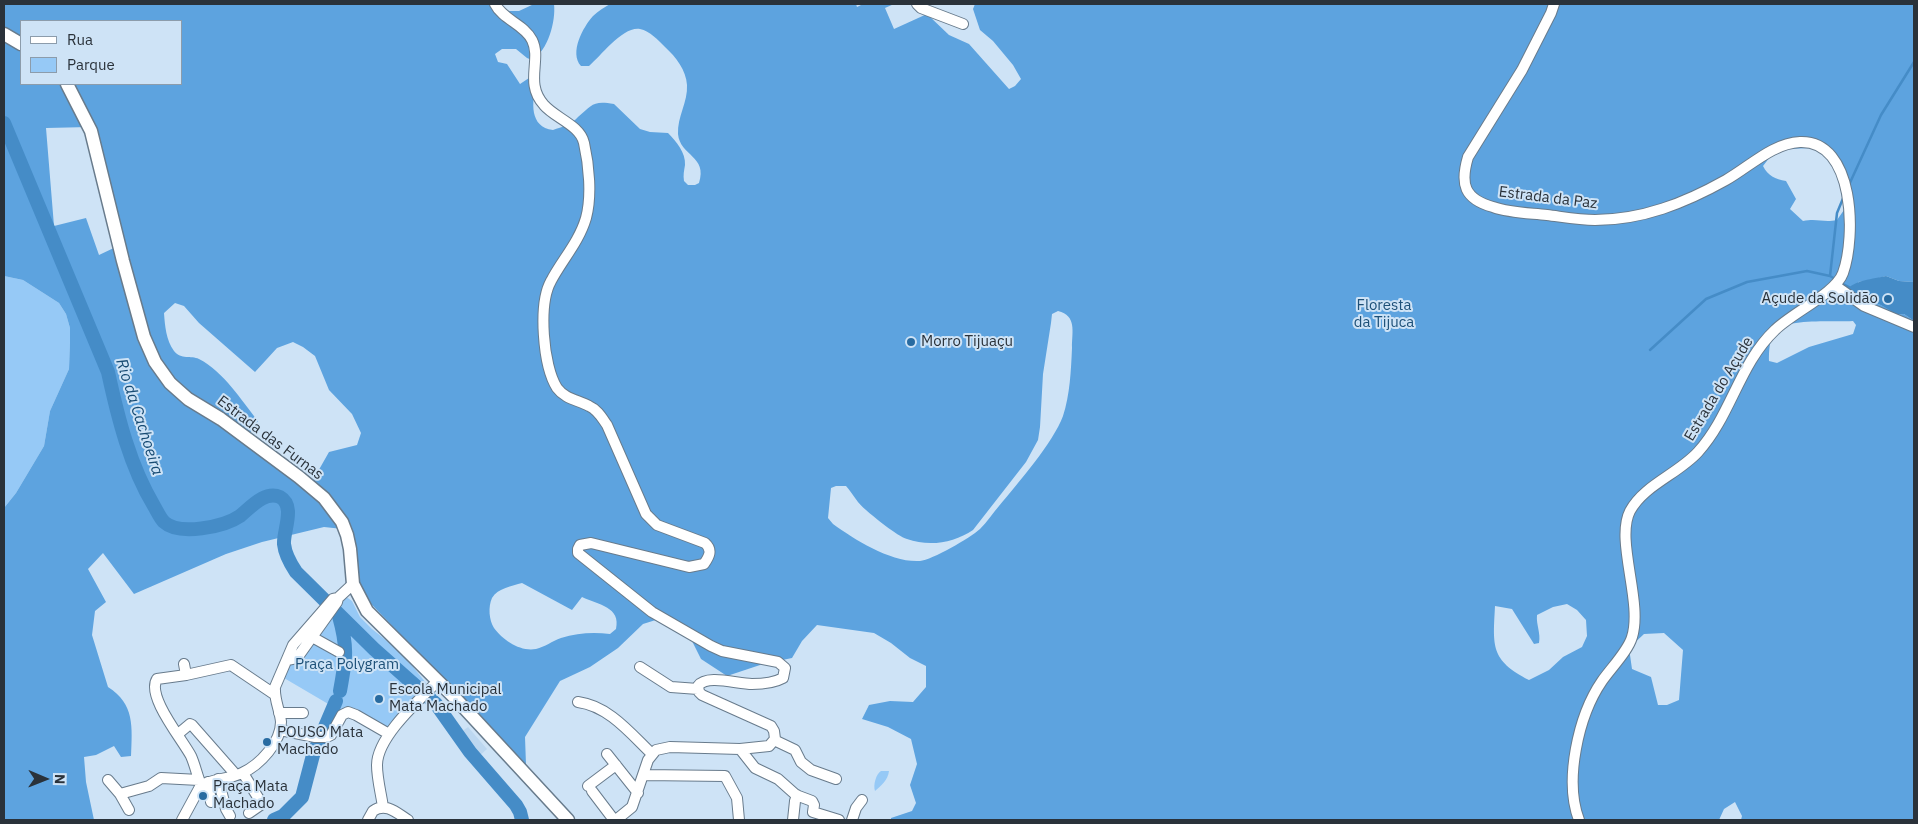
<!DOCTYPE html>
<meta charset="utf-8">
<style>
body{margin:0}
#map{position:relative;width:1918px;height:824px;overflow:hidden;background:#cee3f6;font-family:"IBM Plex Sans",sans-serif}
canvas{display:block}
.frame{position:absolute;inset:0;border:5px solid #2a323a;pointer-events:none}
.legend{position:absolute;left:20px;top:20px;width:162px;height:65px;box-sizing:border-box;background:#cee3f6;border:1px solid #8c9cab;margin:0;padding:6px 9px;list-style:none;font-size:15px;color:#2a323a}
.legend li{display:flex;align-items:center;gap:10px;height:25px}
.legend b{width:25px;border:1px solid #8c9cab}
.north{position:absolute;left:20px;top:754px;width:50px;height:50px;-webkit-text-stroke:4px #cee3f6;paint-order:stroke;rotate:91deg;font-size:14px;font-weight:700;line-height:20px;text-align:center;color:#2a323a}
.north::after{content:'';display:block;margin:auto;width:18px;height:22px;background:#2a323a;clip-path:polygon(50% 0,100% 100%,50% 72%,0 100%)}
</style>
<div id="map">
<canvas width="1918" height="824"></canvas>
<div class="frame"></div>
<ul class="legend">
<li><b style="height:6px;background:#fff"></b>Rua</li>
<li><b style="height:14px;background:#96c9f6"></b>Parque</li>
</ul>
<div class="north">N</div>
</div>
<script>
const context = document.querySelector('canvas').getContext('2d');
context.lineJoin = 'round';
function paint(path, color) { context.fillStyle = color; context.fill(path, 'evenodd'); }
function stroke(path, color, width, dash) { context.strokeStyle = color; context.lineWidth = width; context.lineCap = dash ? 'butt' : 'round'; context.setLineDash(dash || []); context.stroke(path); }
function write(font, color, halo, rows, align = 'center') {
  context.font = font + ' "IBM Plex Sans",sans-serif'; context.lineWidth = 4; context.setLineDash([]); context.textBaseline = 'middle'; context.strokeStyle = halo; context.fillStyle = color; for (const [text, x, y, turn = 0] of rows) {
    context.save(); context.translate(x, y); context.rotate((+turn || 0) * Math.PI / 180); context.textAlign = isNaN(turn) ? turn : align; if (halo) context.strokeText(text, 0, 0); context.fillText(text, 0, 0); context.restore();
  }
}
paint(new Path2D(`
 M468,727l19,22 -10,9 -17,-25z`), '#bcd7f0');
paint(new Path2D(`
 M4,276l19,4 36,23 7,11 4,14v14l-1,27 -19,42 -6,35 -28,47 -12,15z
 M345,596l7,5 8,16 12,12 30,24 24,30 -39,46 -30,-20 -12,-2 -7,6 -13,22h-8l13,-30 -46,-27 6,-14z
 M881,771h8c-1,9 -8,15 -14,20 -2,-6 1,-17 6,-20z`), '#96c9f6');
paint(new Path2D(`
 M4,4h488l17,7h10l15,-7h20c2,17 -6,47 -22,56l-5,-2 -11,-9h-14l-7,5 3,8 9,2 13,20 9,-6 7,6c-4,18 -7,43 17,46 9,-3 19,-6 25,-13 14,-12 15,-17 36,-13l26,25 10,3 18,1c8,8 18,20 17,32 -1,6 -2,10 -1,16l4,4h7l4,-2c9,-27 -19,-27 -21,-49 -1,-17 10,-32 9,-49 -1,-15 -11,-28 -22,-38 -7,-7 -15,-16 -25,-18 -17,-3 -39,27 -51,37h-8c-12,-13 2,-39 12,-50 5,-5 12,-9 17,-12h246l1,3 6,-3h31l-9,4 9,21 33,-15 22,21 20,9 40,45 6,-3 6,-7 -8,-14 -20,-24 -13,-11 -7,-21 2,-5h939v278l-15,-1 -13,-5 -18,5 -10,1 10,18 20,8 7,7 9,-1 10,7v499h-173l1,-4 -7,-14 -11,7 -5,11h-828v-2l21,-7 4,-8 -6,-18 7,-21 -6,-25 -23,-12 -26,-8 7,-14 21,-4 23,1 13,-15v-21l-16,-8 -19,-15 -17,-10 -57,-8 -15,16 -10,17 -29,6 -36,12 -26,-17 -14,-28 -25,-13 -19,6 -25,24 -28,19 -30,14 -35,56 1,28 -176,-183 -7,-53 -19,-2 -62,15 -36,12 -92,40 -31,-41 -15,16 18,33 -11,9 -3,24 16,52c27,17 24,40 23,69l-10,1 -7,-11 -18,9 -12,2 2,25 8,38h-90v-312l12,-15 28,-47 6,-35 19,-42 1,-27v-14l-4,-14 -7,-11 -36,-23 -19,-4zM21,21h160v63h-160zM89,127l29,119 -19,9 -13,-37 -32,8 -8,-98zM1813,148l13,8 12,15 6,39 -7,10c-14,3 -19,-2 -34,1l-13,-12 6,-10 -10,-18c-11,-2 -18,-5 -23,-15l10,-13 13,-4zM175,303l9,3 15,17 56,49 22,-24 16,-6 10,5 12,9 14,34 23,24 9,19 -4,12 -28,7 -21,37 -64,-45 14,-23c-17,-21 -34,-49 -59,-62 -8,-4 -18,1 -25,-8 -8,-11 -9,-25 -10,-38zM1058,311c19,5 14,20 14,37 -1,22 -2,47 -9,68 -10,27 -45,67 -64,90 -6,7 -12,16 -19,23 -10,9 -48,31 -60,32 -28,2 -65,-21 -87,-37l-5,-6 3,-30 5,-2h10c7,8 12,18 20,24 8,7 31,26 41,29 22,8 47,4 66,-9l53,-68 12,-22 2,-13 3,-53 8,-51 1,-9zM1853,321l3,4 -3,9 -44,13 -32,16 -8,-2c0,-10 0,-26 10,-33 13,-9 57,-6 74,-7zM522,583l50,27 10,-13c17,8 39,10 34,32l-6,5c-17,-2 -33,-1 -49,4 -9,3 -16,9 -25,11 -16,3 -33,-9 -42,-21 -5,-8 -6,-21 -2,-30 6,-10 20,-12 30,-15zM1567,604l10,6 9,10 1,16 -5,11 -19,10 -14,13 -20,10c-39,-20 -36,-34 -34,-74l17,3 22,35 5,-1c2,-10 -3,-18 -2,-28l16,-8zM1664,633l19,17 -4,50 -12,5h-9l-7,-28 -19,-8 -3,-21 15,-14z`), '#5da3df');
paint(new Path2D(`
 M1886,276l13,5 15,1v39l-10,-7 -9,1c-14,-15 -33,-13 -49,-24 7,-11 28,-12 40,-15z`), '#458cc7');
stroke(new Path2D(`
 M1848,187l33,-72 33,-53
 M1830,276l7,-63 7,-17
 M1841,283l8,4
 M1650,350l56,-51 41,-17 60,-11 23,5 7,4`), '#458cc7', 2.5);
stroke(new Path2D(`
 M4,123l104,249c10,46 22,94 46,134 3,5 6,12 10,16 15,14 60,5 76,-6 10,-8 25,-26 40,-19 16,9 3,34 4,47 1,10 6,19 12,28l78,77 62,55 34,48 46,53 4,7 2,8
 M339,616c9,32 7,42 1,75
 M274,820l9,-4 19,-19 11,-42 23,-54`), '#458cc7', 14);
const minor = new Path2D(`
 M495,4c8,16 29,20 37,36 10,20 -8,43 12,65 11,13 36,20 40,38 5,22 8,53 2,75 -7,24 -24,42 -35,63 -13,23 -8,85 6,107 8,11 21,12 32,18 9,4 13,12 18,19l39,89 11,11 48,18c8,7 4,14 -1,21l-15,3 -98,-24 -11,2 -2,4v4l74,59 59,34 11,5 56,11 7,6 -2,10c-9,5 -20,6 -31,6 -15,0 -45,-10 -54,2l1,6 3,3 69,31 3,5 1,8 -6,7 -29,3 -70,-2 -14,3 -8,10 -16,47 -16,13
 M917,4l4,4 42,16
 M1554,4l-3,9 -29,57 -54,87c-8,27 -4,42 25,50 17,6 36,6 54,8 16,2 32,5 48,5 47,0 90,-17 131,-40 23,-13 47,-37 74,-38 55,-2 56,95 43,131 -7,20 -51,40 -68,57 -36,34 -44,86 -77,122 -20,22 -54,33 -68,59 -15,29 13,91 2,126 -4,14 -21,31 -30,44 -24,35 -38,100 -23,139
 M1834,287l6,2 24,17 50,21
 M312,637l27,15
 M287,660l10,-2 40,-56 1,-4 15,-14
 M184,664l2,11
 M640,667l31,20 27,2
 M578,702c31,4 53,32 74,52
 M279,713h24
 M280,730l35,7h12l4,-2 11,-20 6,-3 8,3 33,19
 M178,734l12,-10 2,1 44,50
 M774,740l21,10 6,12 10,8 25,9
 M740,749l15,19 23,11 18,16 16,6 2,4 -1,7 26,8
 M607,754l31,39
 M243,773l19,31 -13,9
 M644,775l81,1 12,22 2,22
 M218,779l8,30 4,7
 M108,780l12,14 29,-8 12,-8 38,2
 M208,782l3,20
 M201,785c-4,-10 -6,-20 -10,-29 -9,-17 -45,-60 -34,-77l29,-4 45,-10 43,29
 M588,786l28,-21
 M592,791l22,29
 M120,794l9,16
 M383,807c-2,-14 -6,-28 -6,-42 0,-28 42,-65 61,-84
 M182,820l19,-35c13,-6 28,-6 41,-12 18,-8 39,-31 39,-51 -1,-12 -7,-22 -6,-35l18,-42 34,-39 6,-7 5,-1
 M368,820l5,-9c13,-9 24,2 35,9
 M793,820l2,-19 2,-6
 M852,820l4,-12 6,-8`);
const major = new Path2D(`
 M4,34l17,10
 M67,84l24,47 32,130 21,76 11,25 15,21 18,16 33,20 78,58 25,21 18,24 5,13 3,14 3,35 14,27 88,87 113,122`);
stroke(minor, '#687b8c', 12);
stroke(major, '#687b8c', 15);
stroke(minor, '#fff', 10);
stroke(major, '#fff', 12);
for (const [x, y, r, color] of [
 [1888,299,5,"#286ba1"],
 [911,342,5,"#286ba1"],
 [379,699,5,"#286ba1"],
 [267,742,5,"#286ba1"],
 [203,796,5,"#286ba1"]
]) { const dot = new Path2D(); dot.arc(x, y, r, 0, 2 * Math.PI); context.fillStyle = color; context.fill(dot); stroke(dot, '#cee3f6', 2); }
write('15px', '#2a323a', '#cee3f6', [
 ["Estrada da Paz",1548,198,7],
 ["Estrada do Açude",1719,389,-59],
 ["Estrada das Furnas",270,438,37]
]);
write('15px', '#2a323a', '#cee3f6', [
 ["Açude da Solidão",1878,299,"right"],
 ["Morro Tijuaçu",921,342],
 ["Escola Municipal",389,690],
 ["Mata Machado",389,707],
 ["POUSO Mata",277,733],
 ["Machado",277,750],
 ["Praça Mata",213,787],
 ["Machado",213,804]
], 'left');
write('15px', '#1d5078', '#cee3f6', [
 ["Floresta",1384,306],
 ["da Tijuca",1384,323],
 ["Praça Polygram",347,665]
]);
write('italic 16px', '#174b73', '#cee3f6', [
 ["Rio da Cachoeira",139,417,72]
]);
</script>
